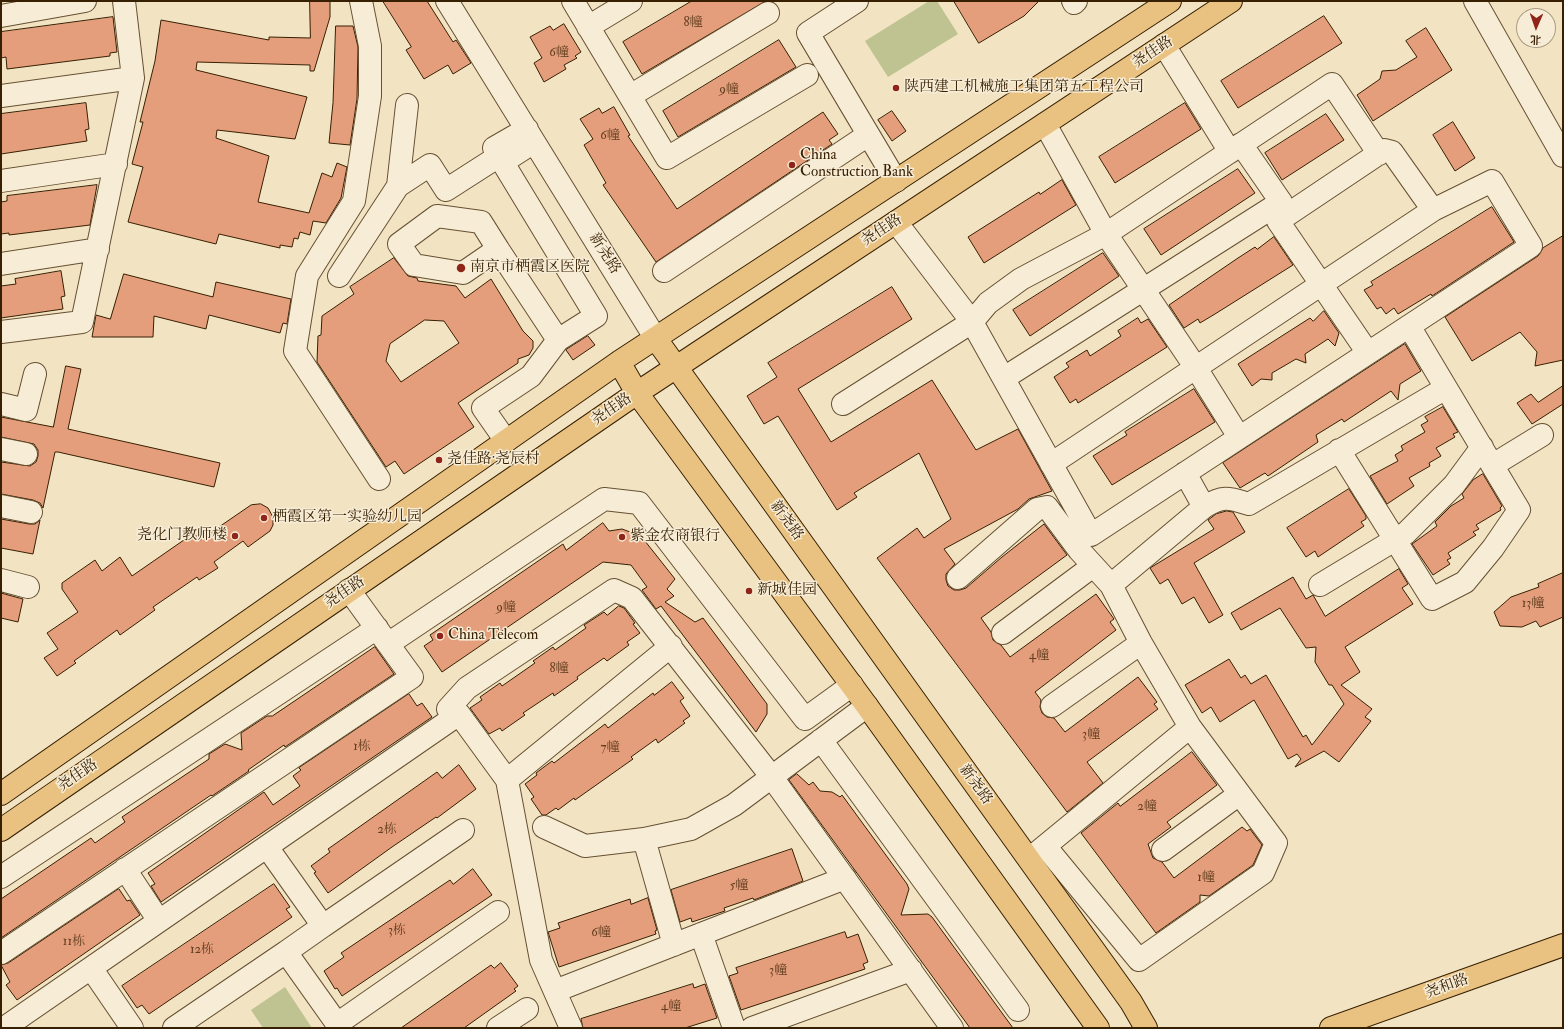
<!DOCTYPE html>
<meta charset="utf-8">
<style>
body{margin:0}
#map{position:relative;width:1564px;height:1029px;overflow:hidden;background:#f2e4c2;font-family:"IM FELL Double Pica","Noto Serif SC",serif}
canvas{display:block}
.frame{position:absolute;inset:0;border:2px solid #371f02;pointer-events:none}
.north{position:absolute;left:1516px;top:8px;width:40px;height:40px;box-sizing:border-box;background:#f7edd7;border:1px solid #aa9b82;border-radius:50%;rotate:182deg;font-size:11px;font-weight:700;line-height:16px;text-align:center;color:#371f02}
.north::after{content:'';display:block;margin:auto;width:14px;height:18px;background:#8f2418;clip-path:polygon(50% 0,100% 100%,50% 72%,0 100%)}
</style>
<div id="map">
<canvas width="1564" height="1029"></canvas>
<div class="frame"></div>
<div class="north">北</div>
</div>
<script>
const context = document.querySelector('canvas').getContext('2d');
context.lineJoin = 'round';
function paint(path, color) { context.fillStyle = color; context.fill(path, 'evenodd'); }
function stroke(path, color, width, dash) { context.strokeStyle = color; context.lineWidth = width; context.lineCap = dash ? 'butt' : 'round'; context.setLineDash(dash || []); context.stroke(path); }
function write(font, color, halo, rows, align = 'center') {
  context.font = font + ' "IM FELL Double Pica","Noto Serif SC",serif'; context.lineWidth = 3; context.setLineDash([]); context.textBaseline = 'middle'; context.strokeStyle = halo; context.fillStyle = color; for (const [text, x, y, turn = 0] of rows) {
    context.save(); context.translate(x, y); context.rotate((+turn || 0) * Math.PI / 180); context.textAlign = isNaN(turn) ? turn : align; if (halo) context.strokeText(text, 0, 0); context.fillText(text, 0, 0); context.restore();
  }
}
paint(new Path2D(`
 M929,1h8l21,33 -70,43 -23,-36z
 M285,987l27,41h-49l-12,-18z`), '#bec391');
const building = new Path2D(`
 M310,1h20v16l-16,54h-4v-6l-113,-3 -1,8 111,27 -12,42 -78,-9 -1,8 53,18 -11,46 51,11 13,-40 10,4 5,-14 10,4 -6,31 -15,25 -13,-2 -3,14 -10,-3 -2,7 -4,-1 -2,9 -12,-2v3l-61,-14 -3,10 -88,-22 15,-55 -11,-3 11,-42h-3l15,-61 6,-41 108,20v-3l41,1z
 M383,1h44l26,41 3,-2 15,23 -18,11 -5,-9 -24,14 -18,-29 5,-3z
 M692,1h74l-124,73 -19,-32z
 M954,1h85l-15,15 -45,27z
 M1324,16l18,27 -104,65 -17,-27z
 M113,17l4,35 -7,1v3l-103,13 -1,-12 -5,1v-26z
 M564,24l17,28 -6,4 2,2 -13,7 2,4 -22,13 -10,-19 8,-5 -12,-21 20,-11 3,4z
 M336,26h17l5,21 -1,52 -7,46 -21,-2 4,-40z
 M1426,28l26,42 -79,51 -16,-26 23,-16 2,-8 14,-1 21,-13 -11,-16z
 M779,40l17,27 -118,70 -15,-26z
 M86,103l3,26 -4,1 2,11 -86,13v-40z
 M1185,103l16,26 -86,54 -16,-26z
 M614,107l16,28 -2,1 49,73 146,-97 15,22 -9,6 3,4 -176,118 -53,-77 3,-2 -22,-38 9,-6 -13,-20 19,-11 3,5z
 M892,111l14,20 -14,10 -14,-21z
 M1326,114l18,26 -62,40 -17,-27z
 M1453,122l22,36 -20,13 -22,-36z
 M1238,169l17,24 -94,62 -17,-26z
 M1062,180l14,25 -92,58 -16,-26 71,-45 1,2z
 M97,185l-7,40 -81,10v-2l-8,1v-32l6,-1v-5z
 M1492,207l22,35 -82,54 -1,-2 -33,20 -4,-6 -8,6 -5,-7 -4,2 -13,-19 9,-5 -2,-3z
 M1563,236v124l-28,6 2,-14 -17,-20 -48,29 -27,-44 93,-61 5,-8z
 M1274,237l19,28 -78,49 -15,9 -2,-4 -14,9 -15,-23 69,-47 17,-11 2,2z
 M1103,253l16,23 -89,60 -17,-26z
 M394,258l14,18 9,2 1,3 38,5 9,12 26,-19 32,52 10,10v7l-4,7 -11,4v4l-60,40 16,24 -70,47 -9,-13 -9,6 -69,-105 1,-26 3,-1 1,-19 32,-22 -4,-7zM425,320l19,1 15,22 -58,39 -15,-21 4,-17z
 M61,271l4,25 -4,1 2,12 -62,9v-32l15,-2 -1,-5z
 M124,274l89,23 3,-15 75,17 -4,25 -4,-1 -3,10 -71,-18 -3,14 -52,-13 -1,21h-61l4,-22 14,4z
 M892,287l20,32 -114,70 33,53 101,-62 44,70 42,-21 34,62 -23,8 -11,10 -74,40 11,15 -9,10v6l2,6 6,4h6l6,-2 36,-31 42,-33 23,31 -86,63 10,14 2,8 8,5 9,12 86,-63 18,25 -4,3 6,8 -81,62 6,8 -1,7 2,6 5,4 7,1 11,14 73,-55 19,25 -3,2 4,5 -71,53 16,21 -36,29 -190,-254 40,-30 7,10 27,-19 -32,-66 -65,40 3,4 -20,13 -59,-94 -14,8 -17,-28 30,-19 -9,-14z
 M1324,311l15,22 -4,13 -7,-7 -23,15 1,9 -10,-4 -24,14v7l-11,-1 -9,7 -14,-22 72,-46 3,3z
 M1138,318l3,5 7,-4 19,28 -89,56 -2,-4 -6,4 -16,-26 15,-10 -3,-4 21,-13 3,6 31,-20 -3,-5z
 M588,336l7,9 -22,15 -7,-10z
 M1405,344l16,27 -21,13 -2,16 -7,-9 -47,31 -2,-3 -26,16 2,7 -50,34 -3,-3 -25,15 -17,-25z
 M66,366l15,3 -13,60 152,34 -6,24 -156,-35h-3l-12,56 -3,-5 -7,-3 -32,-6v-32l29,4 6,-4 2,-6v-6l-4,-6 -33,-7v-20l52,10z
 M1563,386v18l-31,20 -15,-21 14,-9 7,8z
 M1194,389l21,33 -103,63 -19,-29 34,-21 -2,-3z
 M1443,407l15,25 -5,2 2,3 -19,11 5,8 -12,7 1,3 -21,12 5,8 -27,18 -17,-28 28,-15 -3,-6 8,-5 -2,-4 24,-14 -4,-7 7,-4 -3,-4z
 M1483,474l19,32 -2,2 1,2 -25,15 3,4 -6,3 3,3 -28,18 3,5 -4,2 3,4 -17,11 -21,-31 25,-18 -2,-4 16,-16 13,-8 -2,-4 11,-14z
 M1349,489l17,27v3l-5,3 3,4 -46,31 -3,-6 -9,6 -19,-29z
 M261,504l7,4 5,9v8l-3,6 -22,16 -5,-6 -29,21 4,6 -19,12 -2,-3 -44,30 2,3 -35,25 -3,-5 -43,31 2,2 -19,13 -13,-18 14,-9 -11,-16 31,-21 -16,-23v-6l33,-23 7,11 18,-14 12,19 62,-43 6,7 51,-35z
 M1227,511l6,1 12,20 -51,31 29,52 -14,8 -15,-26 -12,7 -14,-25 -8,5 -10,-16 64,-39 -6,-9 8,-6z
 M1,519l28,5h6l5,-4 -7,34 -32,-6z
 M603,523l6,8 13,-2 19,7 34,43 -8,10 7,7 -9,6 30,20 8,-4 64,86v10l-11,18 -95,-126 -5,3 -14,-19 5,-3 -16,-22 -28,-3 -161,110 -18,-26 9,-6 -3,-5 133,-91 3,6z
 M1399,569l9,15 -6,4 11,16 -68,43 15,25 -19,13 31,24 -7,8 6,4 -32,41 -15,-11 -29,16 6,-8 -4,-5 -9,5 -34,-59 -34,22 -9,-15 -9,6 -17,-28 44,-26 12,19 4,-3 6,9 15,-9 37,62 3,-2 6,10 32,-41 -12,-19h-3l-14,-23 1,-15 -10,1 -26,-40 -39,22 -10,-17 62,-36 13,22 7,-4 12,21z
 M1563,573v44l-23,10 -4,-6 -14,6 -22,-1 -6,-14 17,-15 28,-10 -1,-3z
 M1,593l22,6 -5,23 -17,-4z
 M619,606l5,2 11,15 -2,1 7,9 -13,9 2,3 -22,16 -3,-3 -27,19 1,2 -24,17 -1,-3 -30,20 2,2 -23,16 -2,-3 -11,6 -19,-26 12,-8 -2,-3 20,-14 2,3 33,-23 -2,-2 20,-14 2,3 31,-22 -2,-3 20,-13 3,3z
 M375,647l19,27 -109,73 -1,-2 -36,25 1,1 -37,25 -1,-1 -210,143v-39l90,-61 4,5 30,-21 -3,-5 87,-58v-5l16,-10 17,6 -1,-17 26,-17h5z
 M672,682l12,16 -4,3 10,15 -7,5 2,2 -27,20 -2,-4 -25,18 2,2 -58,41 -1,-2 -16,12 -2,-2 -10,7h-4l-11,-16 3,-2 -9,-13 12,-9 -1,-2 16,-12 2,2 51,-39 3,4 45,-35 1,2z
 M409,694l8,12 5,-3 10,14 -271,185 -10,-16 4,-2 -7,-11 116,-81 9,13 27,-19 -7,-10 8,-6 -2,-2z
 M1192,752l25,33 -50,37 4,5 -23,17 5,14 9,4 12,16 68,-51 5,4 3,-2 12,16 -9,20 -44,31 -9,-1v7l-44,31 -75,-100 37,-30 2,3z
 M459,765l17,24 -39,29 -1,-1 -44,30 -64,46 -14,-20 2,-1 -5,-6 19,-14 -2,-3 109,-77 5,6z
 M797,774l12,11 4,-3 7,9 12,1 8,5 2,-2 65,89 2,5 -8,26 27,-1 4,3 81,111h-43l-181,-248z
 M792,849l11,32 -49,19 -1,-2 -29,10 1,3 -33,11 -1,-4 -11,4 -9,-32z
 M473,869l19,26 -150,101 -5,-8 -2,1 -11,-18 20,-14 -3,-4 109,-73 3,4z
 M274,884l16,23 -4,2 6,8 -143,97 -7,-9 -5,3 -15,-22z
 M119,889l8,12 3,-1 10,15 -123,85 -11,-15 4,-3 -9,-17 7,-2z
 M648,898l9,32 -2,1 1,3 -97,33 -11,-35 12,-4 -2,-5 72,-24 1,5z
 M845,932l2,6 11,-4 10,28 -5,2 2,5 -124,41 -12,-34 9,-3 -2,-5z
 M501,963l17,23 -4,3 2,2 -52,37h-63l90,-63 3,3z
 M693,984l1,4 11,-4 12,34 -32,10h-102l-2,-9z`);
paint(building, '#e59e7c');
stroke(building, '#371f02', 1);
const minor = new Path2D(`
 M361,1l9,45v50l-16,105 -47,75 -12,75 84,128
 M447,1l209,338
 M573,1l94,157 140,-83
 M857,1l-49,32 88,148
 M1073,1l1,2 2,-2
 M1475,1l88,155
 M1,16l84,-15
 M588,27l43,-26
 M1164,45l66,107
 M1,96l132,-18
 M630,96l138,-83
 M1045,124l61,110 90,134 43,69
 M503,162l31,-20
 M1,181l115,-17
 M398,186l32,-21 16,25 53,-34
 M896,222l76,100 119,213 440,-289 -39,-65 -59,29 -382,254
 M498,249l-17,-27 -44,-6 -38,28 15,21 49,8 35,-24 60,91
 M1,264l97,-15
 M664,271l204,-136
 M339,276l59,-90 9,-81
 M1,332l81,-10 51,-244 -9,-77
 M1368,353l-90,-132 106,-71 8,2 41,58
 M1004,378l277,-176 -40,-58
 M1,404l25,6 9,-36
 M843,404l129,-82 16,-19 33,-24 85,-45 226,-150 47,70
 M506,441l-23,-33 48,-32 27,-36 38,-24 -102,-168 33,-19
 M1,449l25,5
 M1339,450l93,149 33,-17 28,-34 26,-38 -110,-184
 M1493,465l49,-30
 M1185,473l19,34
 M1,506l30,6
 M958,578l79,-69 10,-2 32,43 32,35 30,58 49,84 86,116 -13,30 -124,87 -94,-114
 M1,580l27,7
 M1111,585l93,-78c20,-12 25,-9 45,-3l197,-116
 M1320,585l86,-52 48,-48 28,-38
 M349,590l39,54 216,-145 35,4 166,216 47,-34
 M1003,633l90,-67
 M1052,706l89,-63
 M821,740l197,270
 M507,780l164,-134
 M544,827l41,19 59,-7 47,-10 43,-24 133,-99
 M644,839l30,106
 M267,847l56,79 140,-96
 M1163,850l75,-55
 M1033,856l157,-129
 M125,869l34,52 300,-207
 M1,877l376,-249
 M701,934l33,94
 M286,952l37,-26
 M1,953l411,-276 -24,-33
 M91,968l41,60
 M555,991l290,-113
 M337,1024l161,-112
 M4,1028l155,-107
 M174,1028l112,-76 54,76
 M498,1028l29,-19
 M571,1028l-30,-68 -34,-180 -48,-66 -11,-5 19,-21 147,-98 18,8 139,178 181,252
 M752,1028l159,-58`);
const major = new Path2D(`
 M656,339l475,663 15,26
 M619,362l18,31 230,313 231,322
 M1,794l618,-432 551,-361
 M1,830l636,-437 594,-392
 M1331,1028l232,-83`);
stroke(minor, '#665032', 24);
stroke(major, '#371f02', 24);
stroke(minor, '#f7edd7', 22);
stroke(major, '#e9c281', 22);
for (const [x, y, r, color] of [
 [896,88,4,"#8f2418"],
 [792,165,4,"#8f2418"],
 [461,268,5,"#8f2418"],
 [439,460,4,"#8f2418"],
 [264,518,4,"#8f2418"],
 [235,536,4,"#8f2418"],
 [622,537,4,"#8f2418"],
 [749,591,4,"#8f2418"],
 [440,636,4,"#8f2418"]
]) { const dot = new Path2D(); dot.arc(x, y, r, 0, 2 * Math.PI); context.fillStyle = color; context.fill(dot); stroke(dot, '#f7edd7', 1.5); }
write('13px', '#623f20', null, [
 ["8幢",693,23],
 ["6幢",559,53],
 ["9幢",729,90],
 ["6幢",610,136],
 ["13幢",1533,604],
 ["9幢",506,608],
 ["4幢",1039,656],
 ["8幢",559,669],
 ["3幢",1091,735],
 ["1栋",362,747],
 ["7幢",610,748],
 ["2幢",1147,807],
 ["2栋",387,830],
 ["1幢",1206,878],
 ["5幢",739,886],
 ["3栋",397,931],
 ["6幢",601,933],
 ["11栋",74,942],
 ["12栋",202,950],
 ["3幢",778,971],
 ["4幢",671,1007]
]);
write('15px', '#371f02', '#f7edd7', [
 ["尧佳路",1153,53,-33],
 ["尧佳路",882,231,-33],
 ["新尧路",604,254,58],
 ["尧佳路",612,410,-34],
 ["新尧路",786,521,54],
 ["尧佳路",345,593,-34],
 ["尧佳路",78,776,-34],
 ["新尧路",975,785,54],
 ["尧和路",1447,987,-20]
]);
write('15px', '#371f02', '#f7edd7', [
 ["陕西建工机械施工集团第五工程公司",904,88],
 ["China",800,156],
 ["Construction Bank",800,173],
 ["南京市栖霞区医院",470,268],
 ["尧佳路·尧辰村",447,460],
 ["栖霞区第一实验幼儿园",272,518],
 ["尧化门教师楼",227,536,"right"],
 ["紫金农商银行",630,537],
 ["新城佳园",757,591],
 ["China Telecom",448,636]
], 'left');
</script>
